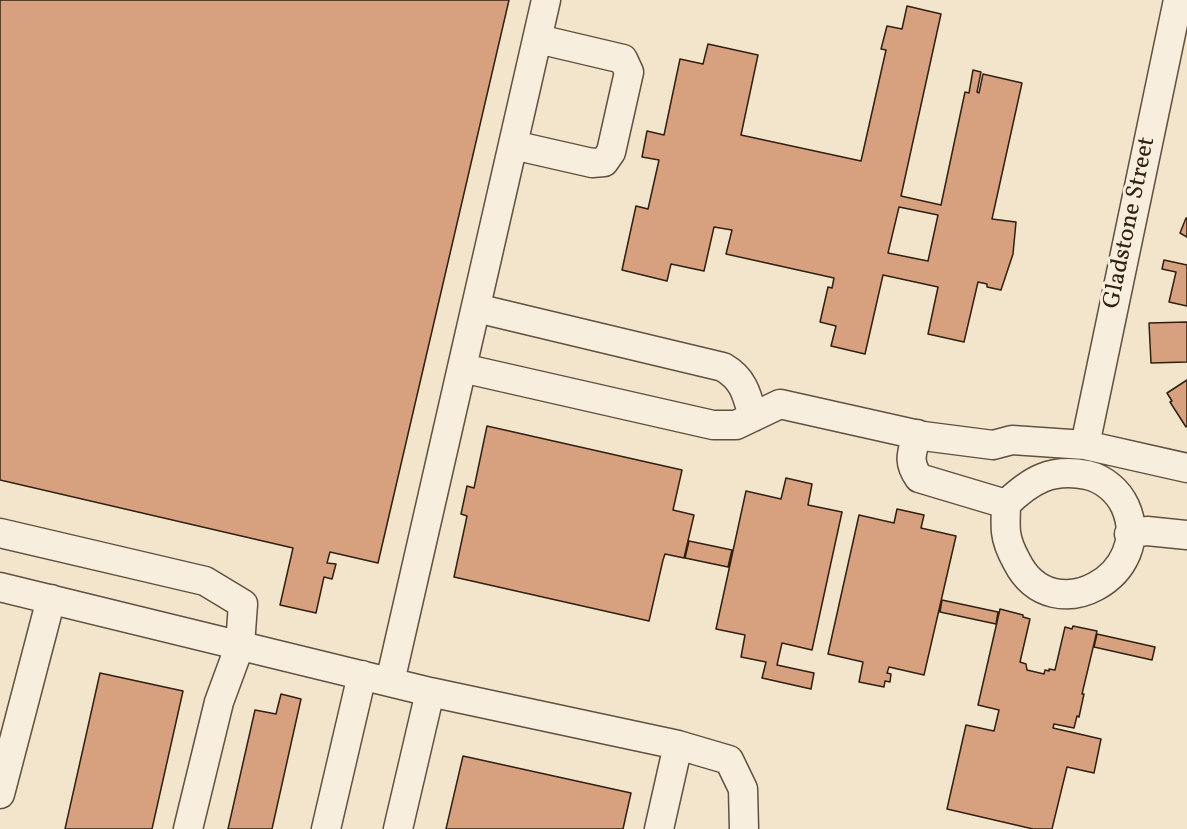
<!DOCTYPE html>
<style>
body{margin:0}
canvas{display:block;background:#f3e5cc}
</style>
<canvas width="1187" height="829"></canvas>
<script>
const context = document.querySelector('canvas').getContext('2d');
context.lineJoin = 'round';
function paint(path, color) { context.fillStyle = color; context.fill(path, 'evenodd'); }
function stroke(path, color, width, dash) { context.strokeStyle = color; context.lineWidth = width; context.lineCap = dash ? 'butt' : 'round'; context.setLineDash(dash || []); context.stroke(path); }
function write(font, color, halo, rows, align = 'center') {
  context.font = font + ' Vollkorn,serif'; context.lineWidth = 6; context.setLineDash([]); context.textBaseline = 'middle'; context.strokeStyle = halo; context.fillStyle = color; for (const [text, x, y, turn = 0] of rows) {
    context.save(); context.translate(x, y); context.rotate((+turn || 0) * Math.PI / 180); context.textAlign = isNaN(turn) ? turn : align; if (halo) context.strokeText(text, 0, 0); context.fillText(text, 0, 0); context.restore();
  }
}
const building = new Path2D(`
 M0,0h509l-131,563 -48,-11 -3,11 9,1 -4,15 -8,-2 -8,36 -36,-8 13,-57 -293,-68z
 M907,6l34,8 -40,182 40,9 24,-113 4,1 4,-23 8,2 -4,20 2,1 4,-19 39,9 -30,136 24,3 -3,32 -12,36 -14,-3v-3l-9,-2 -14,60 -36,-8 10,-47 -55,-12 -18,79 -34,-8 5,-20 -16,-4 8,-35 4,1 2,-10 -108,-24 6,-24 -18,-3 -10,44 -33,-7 -4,17 -45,-11 14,-64 12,3 11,-49 -17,-3 5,-26 17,4 16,-76 23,5 5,-20 50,11 -17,80 120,26 25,-111 -5,-1 6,-23 15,3zM899,207l39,8 -10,46 -40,-8z
 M1186,218h1v19l-7,-4z
 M1164,260l23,5v41l-18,-4 7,-30 -14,-3z
 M1187,322v40l-36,1 -2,-40z
 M1187,380v46l-1,1 -16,-25 2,-1 -5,-8z
 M487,426l195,44 -9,40 21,5 -10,43 -19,-4 -2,6 -14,61 -195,-44 13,-61 -6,-2 6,-28 7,2z
 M786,478l26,6 -4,21 34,7 -30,138 -30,-7 -5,22 37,8 -3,16 -49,-11 4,-16 -25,-5 4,-22 -29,-6 30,-138 35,8z
 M897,509l27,6 -3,13 35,8 -32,139 -35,-8 -2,6 4,1 -1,8 -5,-1 -1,6 -25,-5 4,-20 -35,-8 31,-139 35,8z
 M689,541l43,9 -4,17 -43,-9z
 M942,600l56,12 -2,12 -56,-12z
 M1000,609l23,6v2l7,2 -10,43 6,2 1,6 17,4 1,-4 4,1v-2l6,1 10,-43 7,2 1,-3 24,5 -15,63h2l-5,23 -2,-1 -3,12 -20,-4 -1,4 48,11 -7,34 -27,-6 -15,62h-19l-86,-20 19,-84 28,6 5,-21 -21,-5z
 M1097,634l58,13 -3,13 -58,-13z
 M100,673l83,18 -31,138h-87z
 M281,694l20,5 -29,130h-44l27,-119 21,4z
 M463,756l168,37 -8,36h-177z`);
paint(building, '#d7a07f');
stroke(building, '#302012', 1.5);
const minor = new Path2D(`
 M513,145l79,18 12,-1 7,-10 18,-80 -6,-13 -85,-20
 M476,308l247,59c21,12 24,28 30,50
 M462,368l251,57h23l44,-21 143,32 70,9 19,-5 73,5 102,23
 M917,434c-5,19 -10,27 2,44l87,26c0,9 -1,19 0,28 1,10 6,21 11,30 36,71 139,12 108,-56 -7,-15 -21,-27 -38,-31 -36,-7 -56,5 -81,29
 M1085,445l93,-445
 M0,533l205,48 38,23 -3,41 -21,57 -31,127
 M1129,534l18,-3 40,4
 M0,587l430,105 248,53 -19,84
 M390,682l156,-682
 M678,745l51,15 14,29 1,40
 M0,794l51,-195
 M326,829l36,-154
 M398,829l32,-137`);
stroke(minor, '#615140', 31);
stroke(minor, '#f7eede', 28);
write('24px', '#302012', '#f7eede', [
 ["Gladstone Street",1131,223,-78]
]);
</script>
